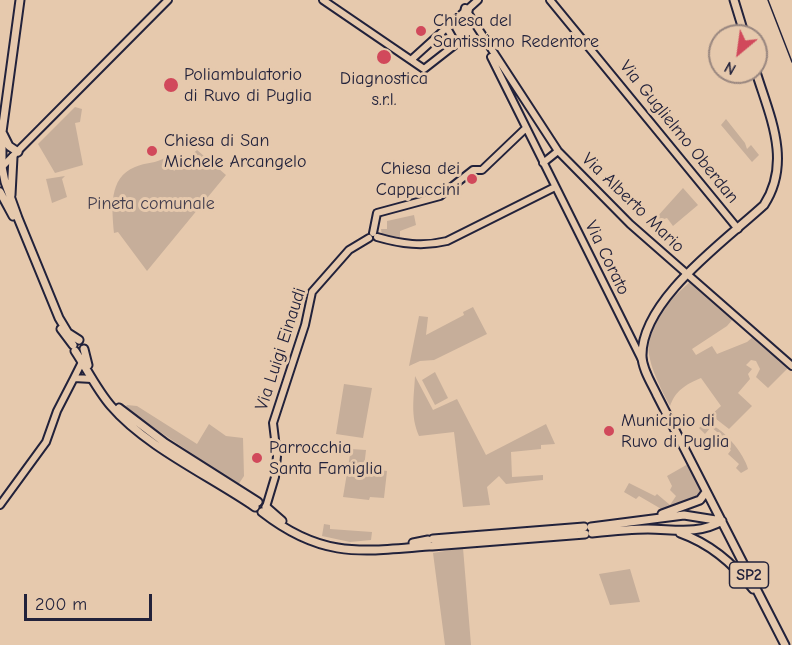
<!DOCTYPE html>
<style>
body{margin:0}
#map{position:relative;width:792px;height:645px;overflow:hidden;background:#e6c9ad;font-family:"Comic Neue",sans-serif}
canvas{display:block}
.north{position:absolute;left:708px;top:24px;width:60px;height:60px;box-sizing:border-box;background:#e6c9ad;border:2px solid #98867f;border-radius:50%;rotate:209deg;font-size:16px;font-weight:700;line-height:24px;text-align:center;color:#22223b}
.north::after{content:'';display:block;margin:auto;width:21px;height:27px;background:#d1495b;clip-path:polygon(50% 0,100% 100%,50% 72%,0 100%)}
.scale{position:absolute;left:24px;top:594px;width:128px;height:27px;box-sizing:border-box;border:3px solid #22223b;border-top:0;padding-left:8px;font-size:18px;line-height:21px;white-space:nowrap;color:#22223b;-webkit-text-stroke:4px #e6c9ad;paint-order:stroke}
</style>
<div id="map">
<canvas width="792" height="645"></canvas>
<div class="north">N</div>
<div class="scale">200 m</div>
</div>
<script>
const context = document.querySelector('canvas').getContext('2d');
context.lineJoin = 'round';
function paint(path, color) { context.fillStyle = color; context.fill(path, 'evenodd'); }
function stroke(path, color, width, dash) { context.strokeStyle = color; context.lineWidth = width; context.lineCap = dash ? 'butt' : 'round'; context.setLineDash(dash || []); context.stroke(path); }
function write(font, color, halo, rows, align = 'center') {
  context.font = font + ' "Comic Neue",sans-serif'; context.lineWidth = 6; context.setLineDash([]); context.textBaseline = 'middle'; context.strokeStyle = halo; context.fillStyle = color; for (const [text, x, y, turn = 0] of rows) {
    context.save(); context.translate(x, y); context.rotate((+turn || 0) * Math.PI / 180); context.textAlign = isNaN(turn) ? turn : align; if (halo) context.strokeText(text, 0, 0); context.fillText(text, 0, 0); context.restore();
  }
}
paint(new Path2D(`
 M75,107l7,2 -2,13 -5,1 8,42 -28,8 -17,-29z
 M726,119l19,24 2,6 4,-4 8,10 -7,7 -31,-37z
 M197,150l29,25 -79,96 -29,-39 -4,1c-2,-24 -6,-55 21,-66 11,-5 21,-3 31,-10l8,14z
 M65,176l-3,3 5,18 -15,6 -6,-24z
 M683,188l15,17 -25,21 -6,-8 -9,3 -2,-3z
 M414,215l2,10 -16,6v6h-18l-1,-8h6v-8z
 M690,282l43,37 -6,7 -35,23 4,6 16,-9 5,8 30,-12 7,-6 34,32 -20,20 -12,-11 4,-8 -4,-8 -5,-1 -5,5 6,4 -4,5 2,5 -12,14 14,13 -23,23 -18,-14 10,-9 -20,-28c-16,7 -25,12 -31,28 -31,-59 -32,-78 20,-124z
 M473,307l14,27 -53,26 -14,1 -11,5 10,-50 9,1 -2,18 38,-20 -1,-3z
 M435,372l13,26 -13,7 -13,-25z
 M415,376l18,34 24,-11 29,56 60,-31 9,20 -14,1v4l-30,3 1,25 31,-2v5l-37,4 -7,-8 -12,11 3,18 -27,2 -9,-75 -35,4c-9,-20 -5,-39 -4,-60z
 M344,384l28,4 -9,50 -27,-4z
 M127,405l10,1 60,38 12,-20 17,12 17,2 1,38 -6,9 -113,-77z
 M705,423c16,1 40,32 43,46l-7,4 -5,-5 3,-4 -11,-10 3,-4 -12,-9 3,-5 -11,-9 -6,7 -6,-6z
 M351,449l15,1 -2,18 23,3 -3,27 -14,-1 -1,3 -26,-3z
 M688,464l13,25 -1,8 -37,13 -24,-14 -3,3 -12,-7 5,-9 26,13 2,-2 13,11 6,-9 -6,-6 2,-4 -5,-10z
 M324,524l6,1v4l42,3 -1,8 -21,2 -28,-6z
 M463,548l8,97h-26l-12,-92z
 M630,569l10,33 -30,3 -11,-31z`), '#c6ae9a');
const secondary = new Path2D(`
 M323,0l101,69 32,-25 -9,-16
 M550,0l188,229
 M465,8l4,1 -1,4 -4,-1z
 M468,9l10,-9
 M468,13l90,138 72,73 162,142
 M491,57l151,303
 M411,60l53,-48
 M543,163l15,-12
 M0,169l168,-169
 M373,233l4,-20 63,-17 33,-26h9l44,-42
 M377,237c24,7 46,10 70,4l108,-54
 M74,378l8,-16
 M0,505l46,-63 11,-31 17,-33 18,1
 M266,507l9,-30 2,-21 -4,-33 32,-98 7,-33 37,-42 20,-12`);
const primary = new Path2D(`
 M20,0l-18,132v35l3,15 13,36 41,100 9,15 11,7
 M734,0l11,36
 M756,72c14,45 36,90 8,133 -39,36 -123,95 -122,151 0,13 10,28 15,39l128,250
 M3,134l6,12 9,6
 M0,192l13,24
 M11,195l2,-38
 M61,329l12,16
 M84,349l4,16
 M75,351c12,18 22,39 36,55 35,41 99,70 144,101
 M119,408l46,35 93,59
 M266,507l16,14
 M262,512c59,46 97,40 167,34
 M662,514l38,-14 6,-8
 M591,527l93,-12 38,6
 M592,533c19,-2 38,-4 56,-4 26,0 50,6 74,-8
 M680,533c31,11 54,31 73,56
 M433,539l151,-12
 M413,543l15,-3
 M432,546l153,-12`);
stroke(secondary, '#22223b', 10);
stroke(primary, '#22223b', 11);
stroke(secondary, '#e6c9ad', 6);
stroke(primary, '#e6c9ad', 7);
stroke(new Path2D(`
 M768,0l24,62`), '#22223b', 1.5);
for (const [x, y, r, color] of [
 [421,31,6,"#d1495b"],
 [384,57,8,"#d1495b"],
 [171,85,8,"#d1495b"],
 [152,151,6,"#d1495b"],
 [472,179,6,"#d1495b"],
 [609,431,6,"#d1495b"],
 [257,458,6,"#d1495b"]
]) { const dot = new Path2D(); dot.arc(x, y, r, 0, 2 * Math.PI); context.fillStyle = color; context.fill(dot); stroke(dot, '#e6c9ad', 2); }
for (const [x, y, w] of [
 [749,575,39]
]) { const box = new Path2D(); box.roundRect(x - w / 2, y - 13, w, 26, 4.5); context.fillStyle = '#e6c9ad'; context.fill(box); stroke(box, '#22223b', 1.5); }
write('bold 16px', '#22223b', null, [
 ["SP2",749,575]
]);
write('18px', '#22223b', '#e6c9ad', [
 ["Chiesa del",433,21],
 ["Santissimo Redentore",433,42],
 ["Poliambulatorio",184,75],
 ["di Ruvo di Puglia",184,96],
 ["Diagnostica",384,79,"center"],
 ["s.r.l.",384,100,"center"],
 ["Chiesa di San",164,141],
 ["Michele Arcangelo",164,162],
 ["Chiesa dei",460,169,"right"],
 ["Cappuccini",460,190,"right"],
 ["Municipio di",621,421],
 ["Ruvo di Puglia",621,442],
 ["Parrocchia",269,448],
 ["Santa Famiglia",269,469]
], 'left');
write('18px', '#22223b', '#e6c9ad', [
 ["Via Guglielmo Oberdan",679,132,51],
 ["Via Alberto Mario",633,203,44],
 ["Via Corato",607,258,64],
 ["Via Luigi Einaudi",281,349,-72]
]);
write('18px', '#433e4e', '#e6c9ad', [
 ["Pineta comunale",151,204]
]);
</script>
